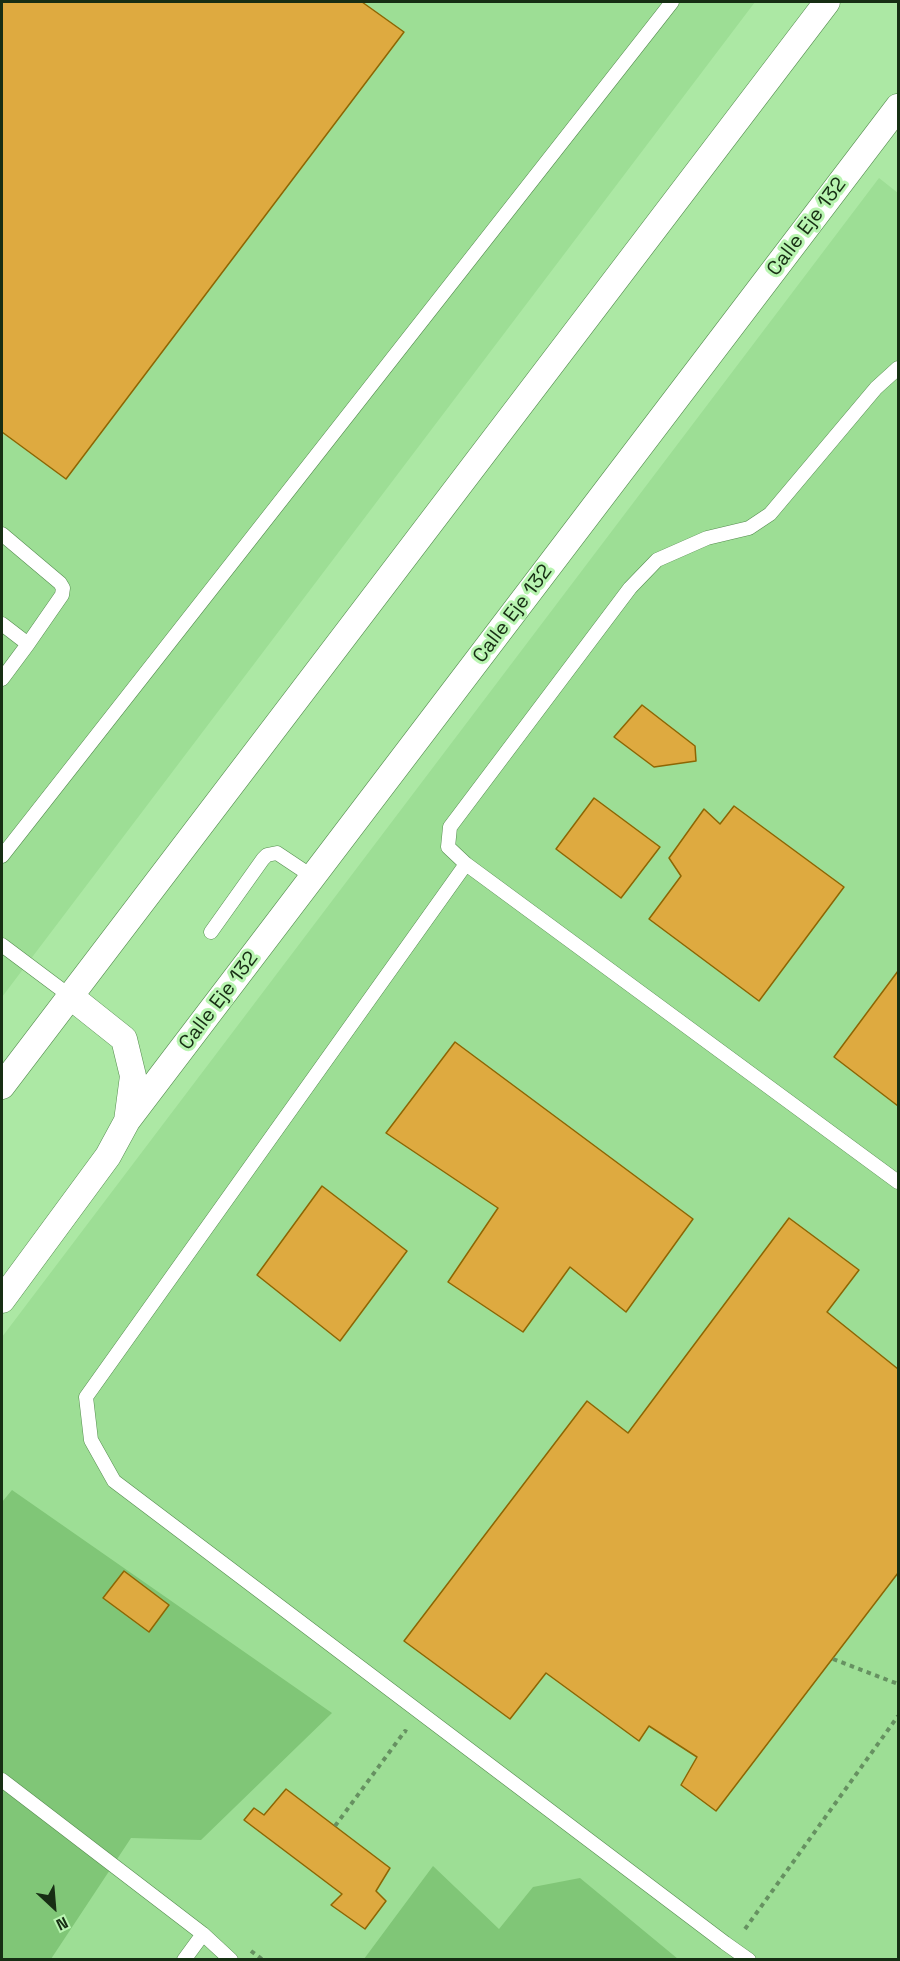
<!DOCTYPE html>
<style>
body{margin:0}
#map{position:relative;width:900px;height:1961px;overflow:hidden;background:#ace8a4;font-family:"Space Grotesk",sans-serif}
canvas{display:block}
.frame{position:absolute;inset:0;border:3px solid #172e14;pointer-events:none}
.north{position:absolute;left:24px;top:1877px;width:60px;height:60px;-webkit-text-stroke:4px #b9f5b1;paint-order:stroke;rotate:154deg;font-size:16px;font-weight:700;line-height:24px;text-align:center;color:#172e14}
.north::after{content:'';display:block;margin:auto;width:21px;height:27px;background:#172e14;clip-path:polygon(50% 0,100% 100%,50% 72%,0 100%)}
</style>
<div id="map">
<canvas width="900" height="1961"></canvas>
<div class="frame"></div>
<div class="north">N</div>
</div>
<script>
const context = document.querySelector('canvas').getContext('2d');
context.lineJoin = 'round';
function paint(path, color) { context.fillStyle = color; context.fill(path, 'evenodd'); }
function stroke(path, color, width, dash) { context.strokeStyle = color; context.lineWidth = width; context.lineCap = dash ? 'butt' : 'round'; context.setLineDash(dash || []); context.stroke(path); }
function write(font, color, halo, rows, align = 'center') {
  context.font = font + ' "Space Grotesk",sans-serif'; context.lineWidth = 6; context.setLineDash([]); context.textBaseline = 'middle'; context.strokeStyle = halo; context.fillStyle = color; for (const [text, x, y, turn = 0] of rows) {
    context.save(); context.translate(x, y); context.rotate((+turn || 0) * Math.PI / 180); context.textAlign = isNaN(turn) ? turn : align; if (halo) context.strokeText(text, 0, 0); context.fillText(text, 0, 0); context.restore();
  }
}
paint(new Path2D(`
 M2,2h753l-753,995z
 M879,178l19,15v1766h-896v-622z`), '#9dde95');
paint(new Path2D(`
 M12,1490l320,223 -131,127 -70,-2 -80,121 -49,1v-458z
 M433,1866l66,63 34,-42 47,-9 98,81h-314z`), '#80c677');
const building = new Path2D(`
 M2,2h360l42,30 -338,447 -64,-47z
 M642,705l53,41 1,15 -42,6 -40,-30z
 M594,798l66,49 -39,51 -65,-49z
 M734,806l110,81 -85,114 -110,-82 32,-43 -12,-18 35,-49 16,15z
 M898,971v135l-64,-49z
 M455,1042l238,177 -67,93 -56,-45 -47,65 -75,-50 50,-74 -112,-75z
 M322,1186l85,65 -67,90 -83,-66z
 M789,1218l70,52 -32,42 71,57v204l-182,238 -35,-26 16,-28 -48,-31 -10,15 -93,-68 -36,46 -106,-78 183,-240 41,32z
 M124,1571l45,34 -20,27 -46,-34z
 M286,1789l104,79 -14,23 10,10 -21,28 -34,-24 11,-11 -98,-74 10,-12 10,7z`);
paint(building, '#deaa40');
stroke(building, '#8d6603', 1.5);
const lane = new Path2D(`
 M2,534l58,49 3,5 -1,7 -34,49
 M2,624l26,20 -26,35
 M2,856l670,-854
 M466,864l-18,-17 2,-20 180,-239 27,-28 50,-22 42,-10 21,-14 106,-126 22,-20
 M211,932l52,-73 4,-4 10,-2 36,24
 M2,945l68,51
 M2,1780l201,154 28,26
 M184,1960l19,-26
 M749,1960l-24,-17 -611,-462 -23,-41 -5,-43 380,-533 432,318`);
const street = new Path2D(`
 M2,1086l825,-1084
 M127,1121l771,-1014
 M2,1300l106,-144 19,-35 6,-45 -9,-37 -54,-43`);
stroke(lane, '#558d4f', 15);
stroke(street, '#558d4f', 27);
stroke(new Path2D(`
 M833,1659l65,25
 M335,1826l70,-95 2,1
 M745,1929l153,-213
 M251,1951l12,9`), '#669161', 4, [4.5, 4.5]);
stroke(lane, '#fff', 14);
stroke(street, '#fff', 26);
write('20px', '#172e14', '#b9f5b1', [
 ["Calle Eje 132",807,227,-53],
 ["Calle Eje 132",513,614,-53],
 ["Calle Eje 132",219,1001,-53]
]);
</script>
